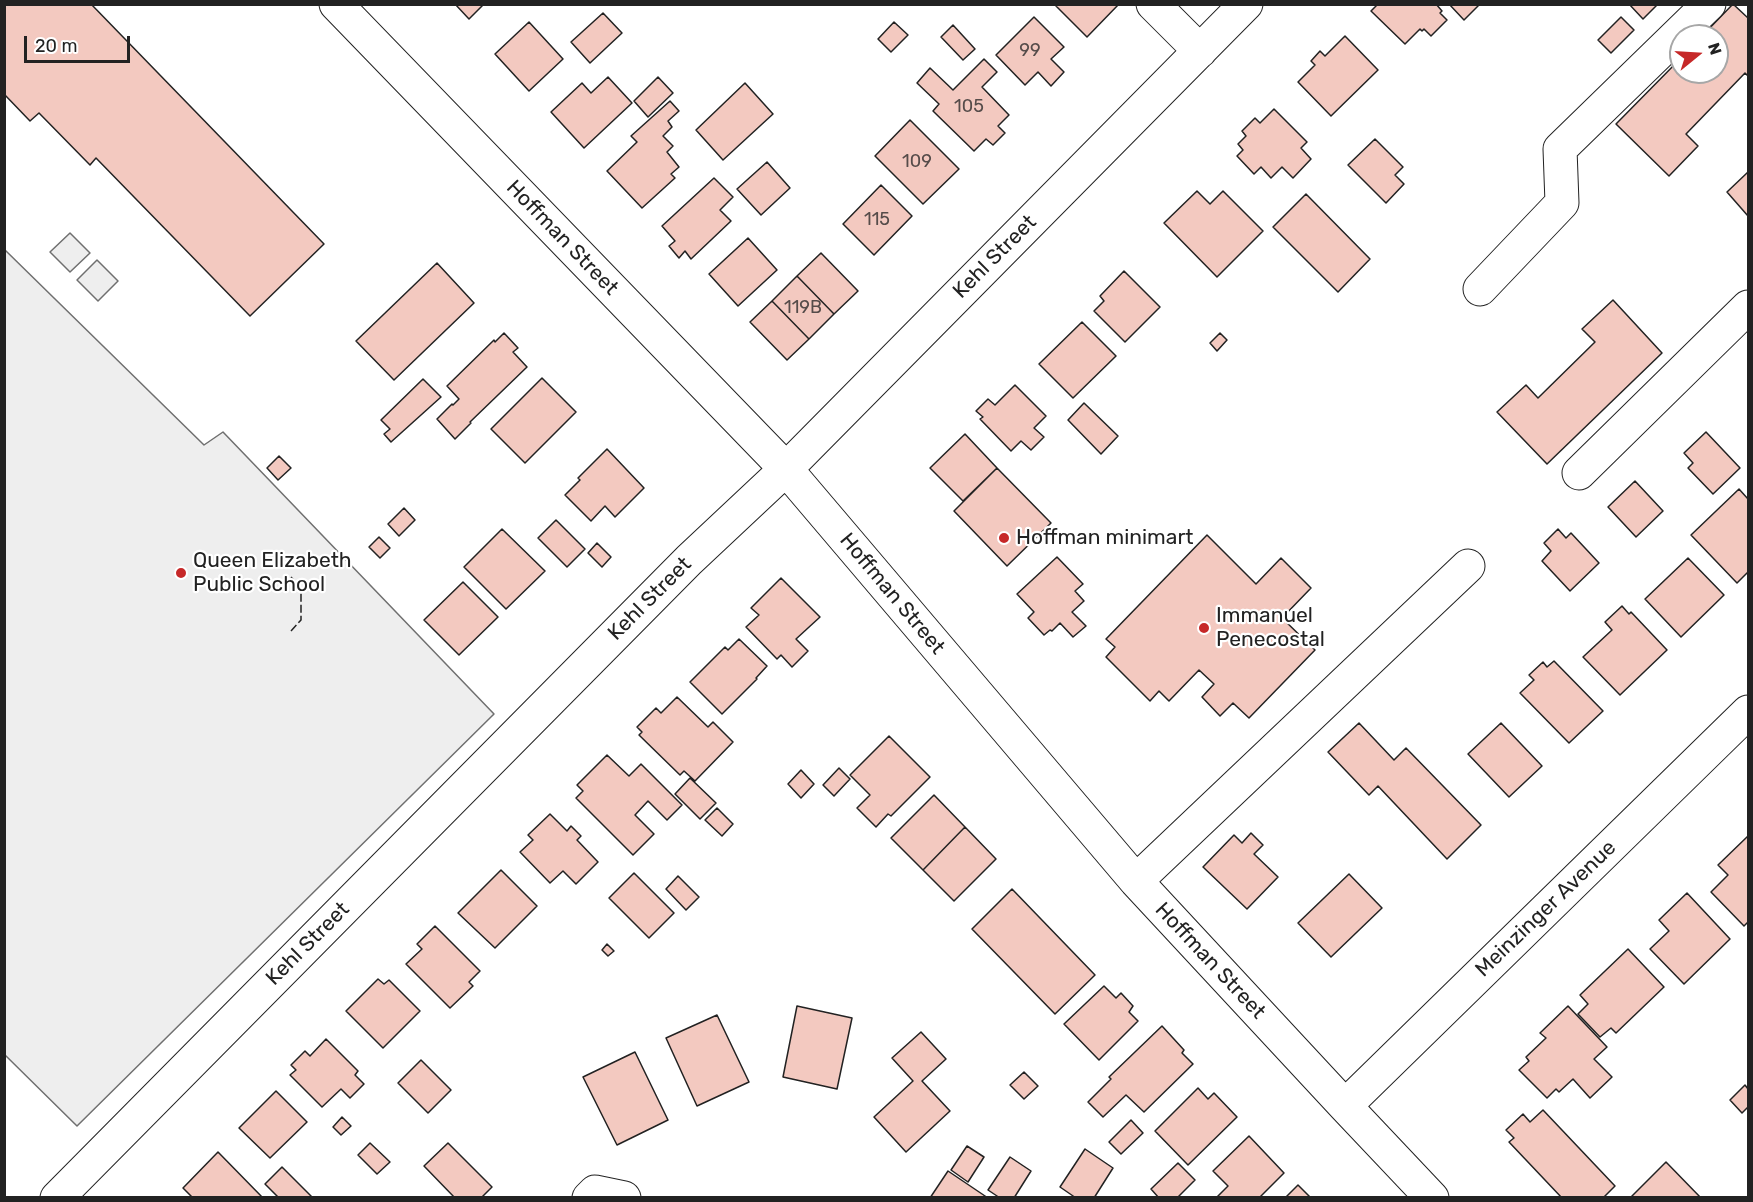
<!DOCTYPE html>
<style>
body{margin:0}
#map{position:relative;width:1753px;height:1202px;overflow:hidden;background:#fff;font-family:Rubik,sans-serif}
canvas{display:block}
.frame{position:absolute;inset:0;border:6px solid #222;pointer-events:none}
.north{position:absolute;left:1669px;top:24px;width:60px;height:60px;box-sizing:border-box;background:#fff;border:2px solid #a7a7a7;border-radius:50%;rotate:72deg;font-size:16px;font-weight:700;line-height:24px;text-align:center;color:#222}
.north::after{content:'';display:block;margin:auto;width:21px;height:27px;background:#c62828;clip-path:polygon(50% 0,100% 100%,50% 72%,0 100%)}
.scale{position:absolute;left:24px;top:36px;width:106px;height:27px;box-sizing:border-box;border:3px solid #222;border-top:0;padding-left:8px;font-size:18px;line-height:21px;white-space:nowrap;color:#222;-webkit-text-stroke:4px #fff;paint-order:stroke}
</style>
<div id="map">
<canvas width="1753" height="1202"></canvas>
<div class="frame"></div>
<div class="north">N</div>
<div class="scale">20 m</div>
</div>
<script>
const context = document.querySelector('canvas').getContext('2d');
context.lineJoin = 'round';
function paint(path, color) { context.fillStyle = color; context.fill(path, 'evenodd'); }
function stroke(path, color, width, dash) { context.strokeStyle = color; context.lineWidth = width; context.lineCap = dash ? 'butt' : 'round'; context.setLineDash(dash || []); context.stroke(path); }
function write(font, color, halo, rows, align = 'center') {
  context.font = font + ' Rubik,sans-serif'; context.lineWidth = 4.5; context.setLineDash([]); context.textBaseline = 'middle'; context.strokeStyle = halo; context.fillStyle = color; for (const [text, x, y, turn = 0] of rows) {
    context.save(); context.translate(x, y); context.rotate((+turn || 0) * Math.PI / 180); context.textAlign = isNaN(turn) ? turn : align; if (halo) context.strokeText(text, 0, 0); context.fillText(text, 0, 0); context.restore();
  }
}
const green = new Path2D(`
 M70,233l20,20 -20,19 -20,-20z
 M5,250l199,195 19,-13 271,282 -417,412 -72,-71z
 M97,260l21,21 -20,20 -21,-21z`);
paint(green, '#eee');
stroke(green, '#6f6f6f', 1.5);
const building = new Path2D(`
 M4,4h87l233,240 -74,72 -154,-158 -6,7 -51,-52 -9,8 -26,-27z
 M455,4h29l-15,15z
 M1058,4h61l-32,33 -31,-31z
 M1378,4h58l6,7 -2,2 7,7 -16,16 -7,-7 -2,2 -2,-2 -15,15 -34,-33z
 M1449,4h31l-16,16z
 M1629,4h29l-15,15z
 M1733,4l15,14v58l-3,-3 -59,61 12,12 -29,30 -53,-52 65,-66v14h36v-36h-15z
 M603,13l19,20 -32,30 -19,-21z
 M1034,17l30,30 -13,12 13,13 -13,14 -13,-14 -13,13 -29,-30z
 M1621,17l13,13 -23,23 -13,-13z
 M529,22l34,37 -34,32 -34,-37z
 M894,22l14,13 -17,17 -13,-13z
 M953,25l22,24 -12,11 -22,-23z
 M1345,36l33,34 -47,46 -33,-34 17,-17 -4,-4 9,-10 5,5z
 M984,59l13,13 -15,15 27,28 -11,11 7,7 -12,12 -7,-6 -12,12 -41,-40 6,-7 -22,-21 13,-15 23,22z
 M608,77l24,26 -48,45 -33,-36 31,-29 9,10z
 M658,77l15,16 -25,24 -14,-16z
 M745,83l28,31 -50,46 -27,-30z
 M670,101l9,10 -11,10 4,6 -9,9 10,10 -6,6 12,15 -8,7 4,4 -33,30 -35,-37 30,-29 -6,-6z
 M1274,109l33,33 -6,6 10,11 -18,19 -11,-11 -11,11 -10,-11 -7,7 -17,-18 6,-6 -5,-6 8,-8 -4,-5 13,-13 5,5z
 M910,120l49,49 -36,35 -48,-48z
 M1375,139l28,28 -8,8 9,9 -18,19 -38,-38z
 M767,162l23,26 -29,27 -24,-26z
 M1748,172v44l-21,-24z
 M714,178l19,19 -13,13 11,11 -40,38 -6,-8 -6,7 -10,-12 6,-5 -13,-15z
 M881,185l31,31 -38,39 -31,-31z
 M1197,191l13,13 13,-13 40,40 -46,46 -53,-54z
 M1306,194l64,65 -32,33 -65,-65z
 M748,238l29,32 -39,36 -29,-32z
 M821,253l37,38 -24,23 -37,-38z
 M437,263l37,40 -80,77 -38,-39z
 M1124,271l36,36 -35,35 -31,-31 10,-10 -4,-5z
 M797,276l37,38 -25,25 -37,-38z
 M1613,300l49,53 -115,111 -50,-52 29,-27 12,13 57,-56 -13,-13z
 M772,301l37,38 -22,21 -37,-38z
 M1082,322l34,34 -43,42 -34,-34z
 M504,333l14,15 -5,4 14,15 -57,55 1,1 -16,16 -18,-20 15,-15 1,1 6,-6 -12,-13 47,-46 1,2z
 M1220,333l7,7 -10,11 -7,-8z
 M542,378l34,34 -51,51 -34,-34z
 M423,379l18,18 -50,45 -7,-8 6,-5 -9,-9z
 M1015,385l31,31 -12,12 10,9 -13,13 -10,-9 -10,10 -31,-32 3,-2 -7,-6 12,-12 7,6z
 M1084,403l34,33 -17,18 -33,-34z
 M1706,432l34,36 -27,26 -25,-26 5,-5 -9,-10z
 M965,434l32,34 -34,33 -33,-33z
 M607,449l37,39 -29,29 -10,-11 -14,15 -26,-26 15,-15 -2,-2z
 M279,456l12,12 -13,12 -11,-12z
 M997,468l54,55 -44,43 -53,-55z
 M1635,481l28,30 -27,26 -28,-30z
 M1739,489l9,10v73l-11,11 -46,-48z
 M404,508l11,12 -16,16 -11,-12z
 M556,520l29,29 -18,18 -29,-29z
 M502,529l43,42 -39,38 -42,-42z
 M1558,529l8,9 5,-5 28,30 -29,28 -28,-30 9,-10 -7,-8z
 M1207,535l49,49 25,-26 30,30 -29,30 33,32 -66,68 -16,-15 -13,13 -18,-19 12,-13 -15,-14 -30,31 -10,-10 -9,10 -44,-44 9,-10 -9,-8z
 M379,537l11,11 -10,10 -11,-11z
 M597,543l14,14 -9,10 -14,-14z
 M1057,557l26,27 -8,7 9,10 -12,11 14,14 -13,11 -13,-14 -8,8 -2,-1 -6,5 -16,-17 6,-6 -17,-18z
 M1688,558l36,37 -43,42 -36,-38z
 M781,578l39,39 -24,22 12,12 -16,16 -11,-12 -4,4 -31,-32 13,-12 -8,-7z
 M463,582l35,35 -39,38 -35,-35z
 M1622,606l7,8 2,-2 36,38 -47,45 -37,-38 29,-27 -7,-8z
 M739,639l28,27 -11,12 1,1 -35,35 -32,-32 35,-35 3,3z
 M1554,661l49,50 -34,32 -49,-50 14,-13 -5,-5 14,-13 4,5z
 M677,697l31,30 5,-5 20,20 -38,39 -11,-10 -4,4 -41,-40 3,-3 -5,-5 19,-19 5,5z
 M1359,723l35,37 12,-12 75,77 -34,34 -69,-73 -9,9 -41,-43z
 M1501,723l41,43 -33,31 -41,-43z
 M889,736l41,41 -39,39 -3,-2 -12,13 -19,-19 13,-13 -20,-20z
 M607,755l22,21 12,-12 41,41 -15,15 -19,-19 -13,14 19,19 -21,21 -57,-57 7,-7 -6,-6z
 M839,768l11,11 -16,17 -11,-11z
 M801,770l13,14 -13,14 -13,-14z
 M690,778l26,25 -16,16 -25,-25z
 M934,795l31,32 -42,43 -32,-32z
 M717,808l16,16 -11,12 -17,-16z
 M550,814l17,17 4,-5 10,10 -4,4 21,22 -22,22 -13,-13 -13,12 -30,-31 13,-12 -5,-5z
 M965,827l31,32 -42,42 -31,-31z
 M1251,833l12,12 -9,9 24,23 -31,32 -44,-42 31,-32 8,8z
 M1748,836v86l-4,4 -33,-34 17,-17 -10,-10z
 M501,870l36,36 -42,42 -37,-35z
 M634,873l40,40 -25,25 -40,-40z
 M1349,874l33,34 -51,49 -33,-34z
 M678,876l21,21 -13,13 -20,-21z
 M1012,889l83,86 -40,39 -83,-85z
 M1687,893l43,46 -46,45 -34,-35 19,-18 -10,-11z
 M435,926l45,45 -11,11 4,4 -23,22 -44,-44 16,-15 -5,-5z
 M607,944l7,7 -6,5 -6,-6z
 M1628,949l36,38 -48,46 -5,-5 -11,9 -22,-23 10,-10 -8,-9z
 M378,979l6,5 5,-4 31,31 -37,37 -37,-37z
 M1104,986l12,12 5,-5 12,13 -4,6 9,9 -39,39 -35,-36z
 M797,1006l55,12 -15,71 -54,-12z
 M1568,1006l39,41 -13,12 18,18 -22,21 -17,-19 -14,13 -3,-3 -9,9 -28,-28 10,-9 -3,-4 20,-19 -6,-5z
 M717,1015l32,67 -52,24 -31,-68z
 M1162,1026l22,24 -2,3 11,11 -49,48 -18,-17 -23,22 -15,-15 23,-23 -2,-2z
 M921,1032l25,27 -24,22 28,30 -44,41 -32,-35 39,-36 -21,-23z
 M326,1039l32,32 -3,4 9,9 -14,14 -9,-9 -19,18 -32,-32 6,-5 -5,-5 14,-14 5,5z
 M635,1052l33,68 -51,25 -34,-68z
 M421,1060l30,30 -23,23 -30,-30z
 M1024,1072l14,14 -14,13 -14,-14z
 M1745,1085l3,4v18l-6,6 -12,-13z
 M1198,1088l10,11 6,-6 23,24 -49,48 -33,-34z
 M276,1091l31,31 -37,36 -31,-30z
 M1543,1110l72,76 -12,12h-41l-53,-56 5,-4 -8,-8 17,-16 7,8z
 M342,1117l9,9 -10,9 -8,-8z
 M1131,1120l12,13 -22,21 -12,-12z
 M1249,1136l35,37 -25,25h-41l-1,-1 11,-11 -15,-15z
 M370,1143l20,19 -13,12 -19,-19z
 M448,1143l44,44 -11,11h-26l-31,-32z
 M967,1146l17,11 -16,25 -17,-12z
 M1085,1149l28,19 -19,30h-18l-16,-11z
 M218,1152l45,46h-70l-10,-10z
 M1010,1157l21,14 -17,27h-14l-12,-8z
 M1666,1162l35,36h-71z
 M1178,1163l17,17 -18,18h-18l-8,-9z
 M282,1167l31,31h-34l-14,-14z
 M948,1171l40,27h-58z
 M1298,1185l13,13h-26z`);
paint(building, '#f3c9c0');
stroke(building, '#222', 1.5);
const minor = new Path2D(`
 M336,4l450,465 350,412 209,225 87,92
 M1153,4l47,47
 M1480,289l82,-86 -2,-54 149,-145
 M1579,473l169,-166
 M1136,881l332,-315
 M1345,1106l403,-394
 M57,1198l632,-638 97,-91 460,-465
 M589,1198l6,-6 29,6`);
stroke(minor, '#222', 35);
stroke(minor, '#fff', 33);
stroke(new Path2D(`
 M291,631l10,-11v-31l-10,-12`), '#222', 1.5, [8, 3]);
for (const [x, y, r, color] of [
 [1004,538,6,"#c62828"],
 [181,573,6,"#c62828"],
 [1204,628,6,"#c62828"]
]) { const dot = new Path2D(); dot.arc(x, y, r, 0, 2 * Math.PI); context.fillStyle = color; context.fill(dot); stroke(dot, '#fff', 2); }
write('18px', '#564c4a', null, [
 ["99",1030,51],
 ["105",969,107],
 ["109",917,162],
 ["115",877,220],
 ["119B",803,308]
]);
write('21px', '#222', '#fff', [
 ["Hoffman Street",562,238,46],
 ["Kehl Street",995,257,-45],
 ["Hoffman Street",892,594,50],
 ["Kehl Street",650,599,-45],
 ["Meinzinger Avenue",1546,909,-44],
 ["Kehl Street",308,944,-45],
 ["Hoffman Street",1210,961,47]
]);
write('21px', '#222', '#fff', [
 ["Hoffman minimart",1016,538],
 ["Queen Elizabeth",193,561],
 ["Public School",193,585],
 ["Immanuel",1216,616],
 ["Penecostal",1216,640]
], 'left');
</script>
